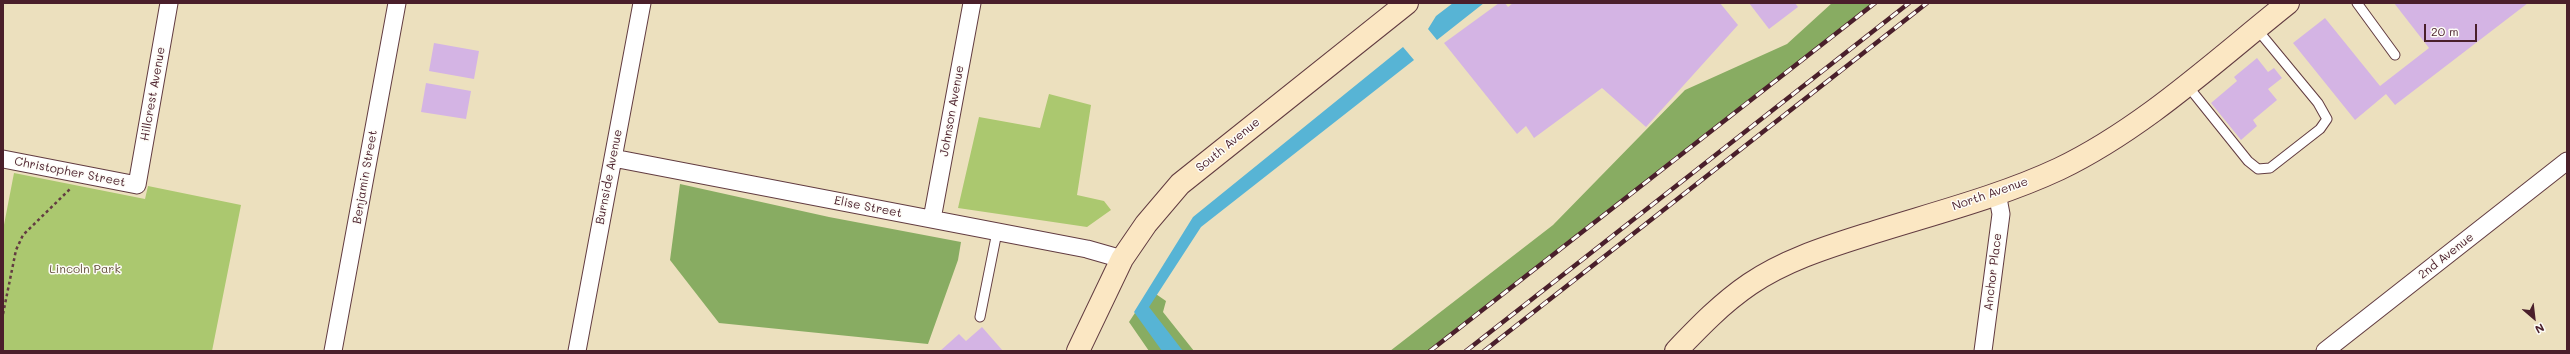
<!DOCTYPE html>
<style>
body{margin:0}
#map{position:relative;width:2570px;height:354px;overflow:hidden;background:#ece0be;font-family:Mali,sans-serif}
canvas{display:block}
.frame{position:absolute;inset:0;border:4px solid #4a1f2b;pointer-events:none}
.north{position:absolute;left:2514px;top:298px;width:40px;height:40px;-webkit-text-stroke:3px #fdfcf7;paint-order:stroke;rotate:152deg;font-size:11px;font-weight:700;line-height:16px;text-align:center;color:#4a1f2b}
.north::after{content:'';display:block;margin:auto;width:14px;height:18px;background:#4a1f2b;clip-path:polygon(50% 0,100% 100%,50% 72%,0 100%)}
.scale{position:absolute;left:2424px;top:24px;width:53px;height:18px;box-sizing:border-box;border:2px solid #4a1f2b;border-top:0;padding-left:5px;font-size:12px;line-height:14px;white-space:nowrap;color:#4a1f2b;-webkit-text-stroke:3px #fdfcf7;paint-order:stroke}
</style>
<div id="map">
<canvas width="2570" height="354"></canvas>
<div class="frame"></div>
<div class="north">N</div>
<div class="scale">20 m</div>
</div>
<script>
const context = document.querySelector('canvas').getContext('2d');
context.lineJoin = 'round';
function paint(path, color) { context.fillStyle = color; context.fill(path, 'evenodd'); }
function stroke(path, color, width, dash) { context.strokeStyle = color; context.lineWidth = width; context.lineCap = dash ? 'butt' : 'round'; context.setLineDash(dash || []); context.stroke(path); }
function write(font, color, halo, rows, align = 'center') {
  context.font = font + ' Mali,sans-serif'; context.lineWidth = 3; context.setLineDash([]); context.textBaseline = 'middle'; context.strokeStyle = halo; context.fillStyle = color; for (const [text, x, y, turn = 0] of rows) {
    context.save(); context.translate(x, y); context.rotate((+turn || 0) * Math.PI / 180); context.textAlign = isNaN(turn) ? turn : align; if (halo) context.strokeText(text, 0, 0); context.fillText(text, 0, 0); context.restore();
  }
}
paint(new Path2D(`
 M1049,94l42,11 -14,90 27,6 7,9 -24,17 -129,-19 21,-91 61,11z
 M14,173l131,26 3,-13 93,19 -29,146h-209v-121z`), '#abc86f');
paint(new Path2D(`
 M1832,3h41l-444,348h-39l163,-126 132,-135 102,-46z
 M680,184l149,33 132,25 -3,18 -30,84 -209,-21 -49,-63z
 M1150,290l16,11 -3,11 31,39h-45l-20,-29z`), '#88ac62');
paint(new Path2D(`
 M1453,3h31l-47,37 -9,-11 8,-13z
 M1403,47l11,13 -213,167 -52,80 34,44h-21l-28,-39 59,-95z`), '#57b4d5');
paint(new Path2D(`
 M1499,3h6l3,4 5,-4h207l18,22 -92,102 -44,-39 -68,50 -8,-12 -9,8 -73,-91z
 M1749,3h46l3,4 -29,22z
 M2394,3h134l-133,102 -9,-11 -31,26 -62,-77 32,-25 55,68 49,-38z
 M434,43l45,8 -5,28 -45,-8z
 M2257,58l11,14 6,-4 8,10 -14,11 9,11 -24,20 4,6 -16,14 -30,-37 26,-22 -3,-4z
 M426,83l45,8 -5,28 -45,-7z
 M982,327l21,24h-63l19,-17 7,7z`), '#d4b4e4');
const service = new Path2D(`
 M2357,3l38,52
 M2187,85l61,76 10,8 12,-1 50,-39 7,-10 -9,-16 -62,-75
 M980,317l17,-85`);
const minor = new Path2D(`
 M613,158l474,91 35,10
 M3,159l134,26 32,-182
 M932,219l40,-216
 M333,351l64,-348
 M577,351l65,-348
 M1983,351l18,-137 -4,-21
 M2325,351l242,-190`);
const secondary = new Path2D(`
 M1078,351l44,-92 24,-35 34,-40 227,-181
 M1676,351c23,-24 46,-48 74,-67 34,-23 74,-36 112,-48 65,-21 135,-38 197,-67 85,-41 156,-108 229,-166`);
stroke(service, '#623c41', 11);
stroke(minor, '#623c41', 19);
stroke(secondary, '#623c41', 24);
stroke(new Path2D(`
 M3,314l13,-64 7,-15 47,-46`), '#623c41', 2.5, [3, 3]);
stroke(service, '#fff', 9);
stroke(minor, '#fff', 17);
stroke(secondary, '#fbe7c3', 22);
const rail = new Path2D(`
 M1430,351l445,-348
 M1466,351l443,-348
 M1484,351l443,-348`);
stroke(rail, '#4a1f2b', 4.5);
stroke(rail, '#fdfcf7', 3, [9]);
write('12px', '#4a1f2b', '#fdfcf7', [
 ["Hillcrest Avenue",153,94,-80],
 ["Johnson Avenue",952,111,-80],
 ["South Avenue",1228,145,-39],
 ["Christopher Street",70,172,11],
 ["Benjamin Street",365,177,-80],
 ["Burnside Avenue",609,177,-79],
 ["North Avenue",1990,194,-19],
 ["Elise Street",868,207,11],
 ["2nd Avenue",2446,256,-38],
 ["Anchor Place",1993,272,-83]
]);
write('12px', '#67523f', '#fdfcf7', [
 ["Lincoln Park",85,269]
]);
</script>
